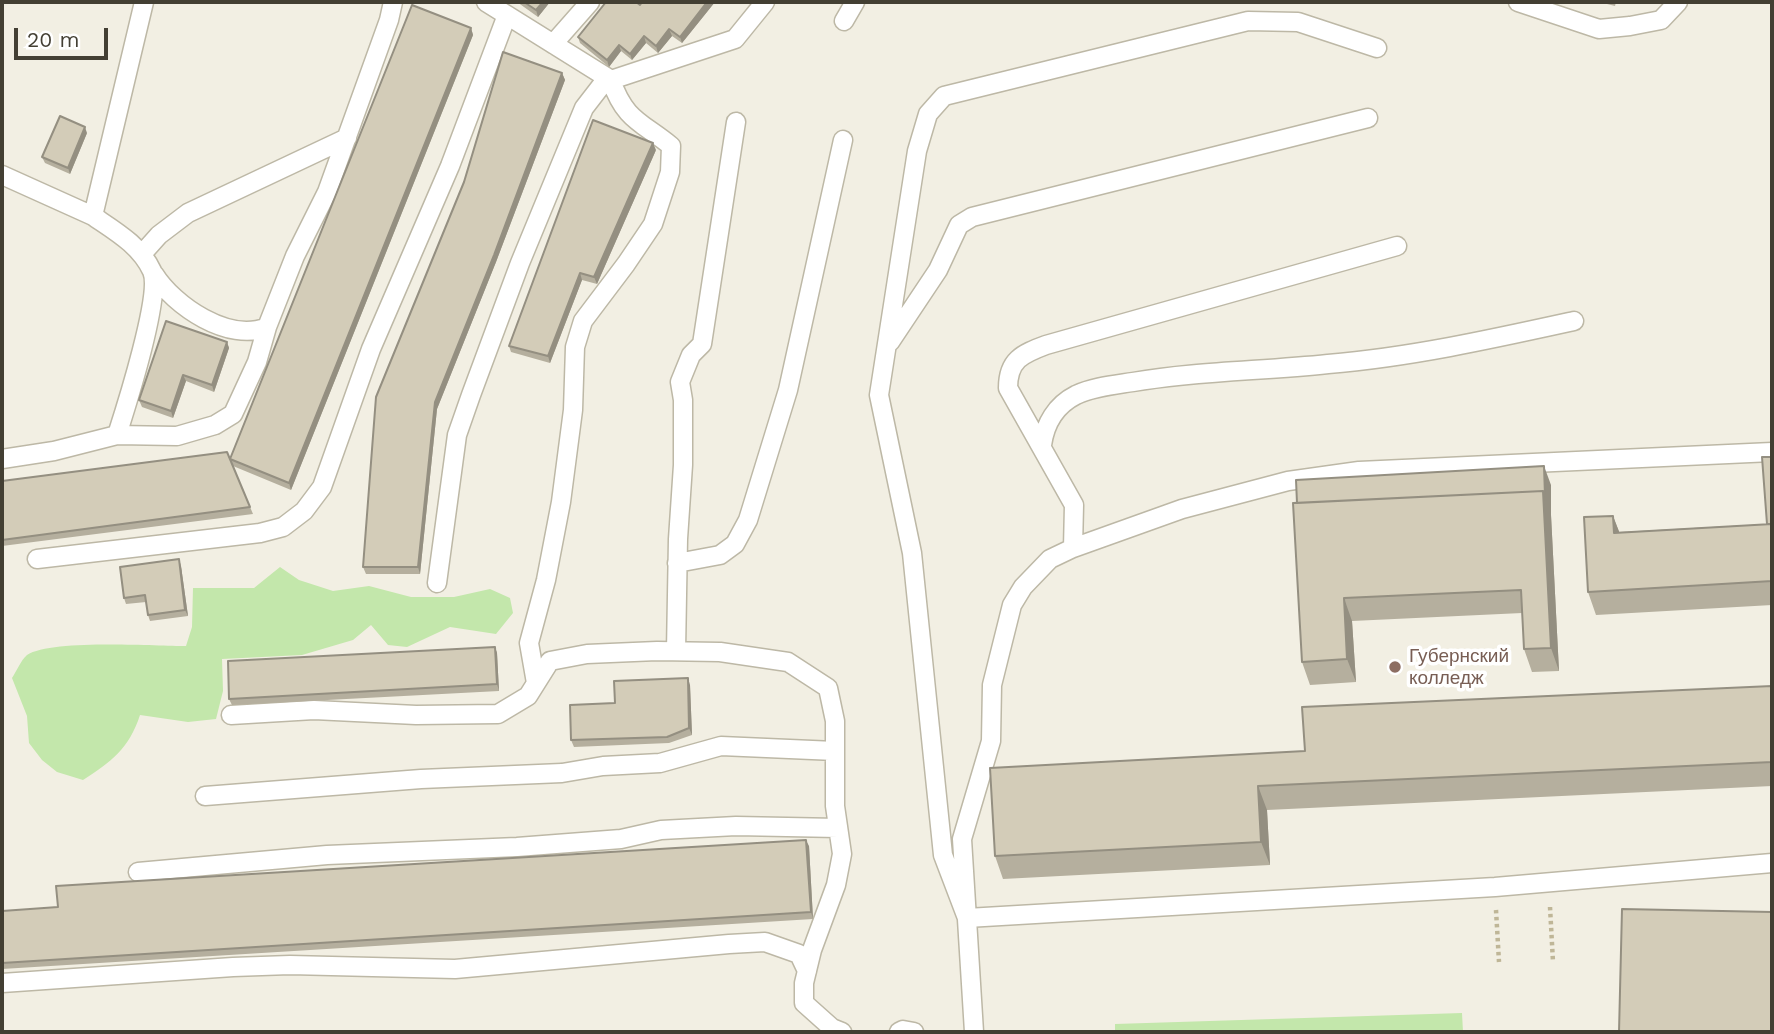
<!DOCTYPE html>
<meta charset="utf-8">
<style>
body{margin:0}
#map{position:relative;width:1774px;height:1034px;overflow:hidden;background:#f2efe3;font-family:"Work Sans",sans-serif}
canvas{display:block}
.frame{position:absolute;inset:0;border:4px solid #433f33;pointer-events:none}
.scale{position:absolute;left:14px;top:28px;width:94px;height:32px;box-sizing:border-box;border:4px solid #433f33;border-top:0;padding-left:9px;font-size:21px;line-height:24px;white-space:nowrap;color:#433f33;-webkit-text-stroke:5px #fff;paint-order:stroke}
</style>
<div id="map">
<canvas width="1774" height="1034"></canvas>
<div class="frame"></div>
<div class="scale">20 m</div>
</div>
<script>
const context = document.querySelector('canvas').getContext('2d');
context.lineJoin = 'round';
function paint(path, color) { context.fillStyle = color; context.fill(path, 'evenodd'); }
function stroke(path, color, width, dash) { context.strokeStyle = color; context.lineWidth = width; context.lineCap = dash ? 'butt' : 'round'; context.setLineDash(dash || []); context.stroke(path); }
function write(font, color, halo, rows, align = 'center') {
  context.font = font + ' "Work Sans",sans-serif'; context.lineWidth = 7; context.setLineDash([]); context.textBaseline = 'middle'; context.strokeStyle = halo; context.fillStyle = color; for (const [text, x, y, turn = 0] of rows) {
    context.save(); context.translate(x, y); context.rotate((+turn || 0) * Math.PI / 180); context.textAlign = isNaN(turn) ? turn : align; if (halo) context.strokeText(text, 0, 0); context.fillText(text, 0, 0); context.restore();
  }
}
paint(new Path2D(`
 M280,567l19,13 34,11 36,-5 42,11h43l36,-8 20,9 3,15 -17,21 -46,-7 -43,20 -19,-2 -17,-20 -18,15 -51,15 -80,4 1,32 -7,28 -28,3 -48,-7c-11,34 -29,47 -57,65l-26,-8 -15,-12 -13,-17 -2,-27 -15,-38c4,-6 9,-18 15,-23 24,-16 127,-9 159,-9l6,-19 1,-39h61z
 M1462,1013l1,19h-348v-8z`), '#c3e7ab');
const lane = new Path2D(`
 M486,2l125,78 124,-41 30,-37
 M1518,2l81,27 31,-3 31,-6 17,-18
 M844,21l11,-19
 M553,44l37,-42
 M2,175l91,41 51,-214
 M93,216c22,15 47,29 59,55 10,23 -26,136 -35,164
 M142,254l17,-19 29,-22 159,-75
 M154,274c20,32 75,69 113,53
 M890,342l48,-72 21,-45 13,-8 396,-99
 M1042,445c3,-21 14,-40 34,-50 17,-8 38,-10 57,-13 64,-11 130,-11 195,-18 83,-7 164,-25 246,-43
 M2,459l52,-8 63,-16 60,1 38,-11 18,-11 24,-52 10,-35 28,-71 32,-64 62,-172 4,-18
 M1073,548l1,-43 -66,-117c0,-28 14,-34 38,-43l351,-99
 M37,559l223,-26 23,-6 21,-16 18,-24 49,-138 79,-183 57,-151
 M677,563l43,-8 15,-11 13,-24 40,-130 55,-250
 M437,583l20,-148 14,-40 49,-132 64,-155 17,-22 10,-6c14,41 31,42 60,66l-1,26 -17,52 -27,40 -43,57 -8,26 -2,63 -12,92 -15,78 -17,63 7,40
 M676,651l2,-112 5,-74v-65l-3,-18 11,-27 11,-11 34,-222
 M231,715l83,-5 102,5 82,-1 30,-18 22,-35 37,-7 70,-3 63,1 68,10 40,26 7,33v85l7,48 -6,31 -24,65 -8,33v20l28,25 10,4
 M205,796l216,-17 141,-6 41,-7 57,-3 61,-17 114,5
 M138,872l189,-17 190,-8 104,-8 40,-9 75,-4 102,2
 M967,918l-24,-63 -31,-302 -33,-158 38,-244 11,-37 16,-18 304,-75 50,1 79,26
 M967,918l528,-31 277,-24
 M2,983l231,-16 57,-2 165,4 274,-25 36,-2 34,12 8,17
 M899,1032l4,-2 11,2
 M974,1032l-12,-193 29,-98 1,-56 20,-80 11,-18 27,-28 23,-11 109,-39 106,-28 71,-10 413,-19`);
stroke(lane, '#bdb8a6', 21);
stroke(new Path2D(`
 M1550,907l3,55
 M1496,910l3,52`), '#bfb697', 4.5, [3.5, 3.5]);
stroke(lane, '#fff', 18);
paint(new Path2D(`
 M517,2h33l-12,15z
 M642,2h73l-33,41 -10,-7 -14,17 -12,-10 -14,17 -11,-9 -12,16 -29,-24 -2,-6 62,-32z
 M1599,2h17l-1,4z
 M471,28l2,7 -182,455 -58,-24 20,48 -251,32v-65l228,-22z
 M562,73l3,7 -69,182 -59,147 -17,165h-54l-3,-7z
 M87,133l-17,41 -25,-11 -3,-6z
 M656,150l-59,134 -15,-4 -32,83 -39,-11 -2,-6z
 M227,342l2,6 -15,44 -28,-11 -13,37 -31,-11 -3,-7z
 M1772,457v148l-176,10 -8,-23 25,-76 6,16 148,-8z
 M1551,485v30l8,156 -27,1 -8,-23 -2,-36 -170,8 4,61 -46,3 -8,-23 -9,-159z
 M181,566l7,50 -38,5 -2,-6 -2,-13 -20,2 -2,-6z
 M495,647l2,6 2,38 -267,14 -3,-6z
 M690,685l2,50 -23,8 -95,4 -3,-7 44,-37z
 M1772,686v100l-505,24 3,55 -267,14 -8,-23 310,-105z
 M809,846l4,73 -811,50v-58l56,-4z`), '#b5af9e');
paint(new Path2D(`
 M543,2h7l-12,15 -2,-7z
 M707,2h8l-33,41 -2,-6z
 M471,28l2,7 -182,455 -2,-7z
 M669,29l3,7 -14,17 -2,-7z
 M644,36l2,7 -14,17 -2,-6z
 M619,45l2,6 -12,16 -2,-7z
 M562,73l3,7 -69,182 -59,147 -17,165 -2,-7 17,-165z
 M85,127l2,6 -17,41 -2,-6z
 M653,143l3,7 -59,134 -3,-7z
 M580,273l2,7 -32,83 -2,-7z
 M227,342l2,6 -15,44 -2,-7z
 M183,375l3,6 -13,37 -2,-7z
 M1544,466l7,19v30l8,156 -8,-23 -8,-157z
 M1613,516l9,23 -8,-6z
 M179,559l2,7 7,50 -3,-6z
 M1344,598l8,23 4,61 -9,-23z
 M495,647l2,6 2,38 -2,-7z
 M688,678l2,7 2,50 -3,-7z
 M1258,786l9,24 3,55 -9,-23z
 M806,840l3,6 4,73 -2,-7z`), '#948f81');
const building = new Path2D(`
 M524,2h19l-7,8z
 M606,2h30l4,3 2,-3h65l-27,35 -11,-8 -13,17 -12,-10 -14,18 -11,-9 -12,15 -29,-23z
 M412,5l59,23 -182,455 -59,-24z
 M503,52l59,21 -68,182 -59,147 -17,165h-55l13,-170 88,-215z
 M60,116l25,11 -17,41 -26,-11z
 M593,120l60,23 -59,134 -14,-4 -32,83 -39,-10z
 M166,321l61,21 -15,43 -29,-10 -12,36 -32,-11z
 M227,452l23,55 -248,33v-59z
 M1762,457h10v67h-5z
 M1544,466l1,30 -2,-5 -246,12 -1,-23z
 M1543,491l8,157 -27,1 -3,-59 -177,8 3,61 -45,3 -9,-159z
 M1613,516l1,17 158,-9v57l-184,11 -4,-75z
 M179,559l6,51 -37,5 -3,-20 -21,3 -4,-31z
 M495,647l2,37 -268,15 -1,-38z
 M688,678l1,50 -22,9 -96,3 -1,-35 45,-2 -1,-22z
 M1772,686v76l-514,24 3,56 -266,14 -5,-88 315,-17 -3,-44z
 M806,840l5,72 -809,51v-52l56,-4 -2,-21z
 M1622,909l150,3v120h-153z`);
paint(building, '#d3ccb8');
stroke(building, '#948f81', 2);
for (const [x, y, r, color] of [
 [1395,667,7,"#8d6e63"]
]) { const dot = new Path2D(); dot.arc(x, y, r, 0, 2 * Math.PI); context.fillStyle = color; context.fill(dot); stroke(dot, '#fff', 2.5); }
write('19px', '#785e54', '#fff', [
 ["Губернский",1409,656],
 ["колледж",1409,678]
], 'left');
</script>
